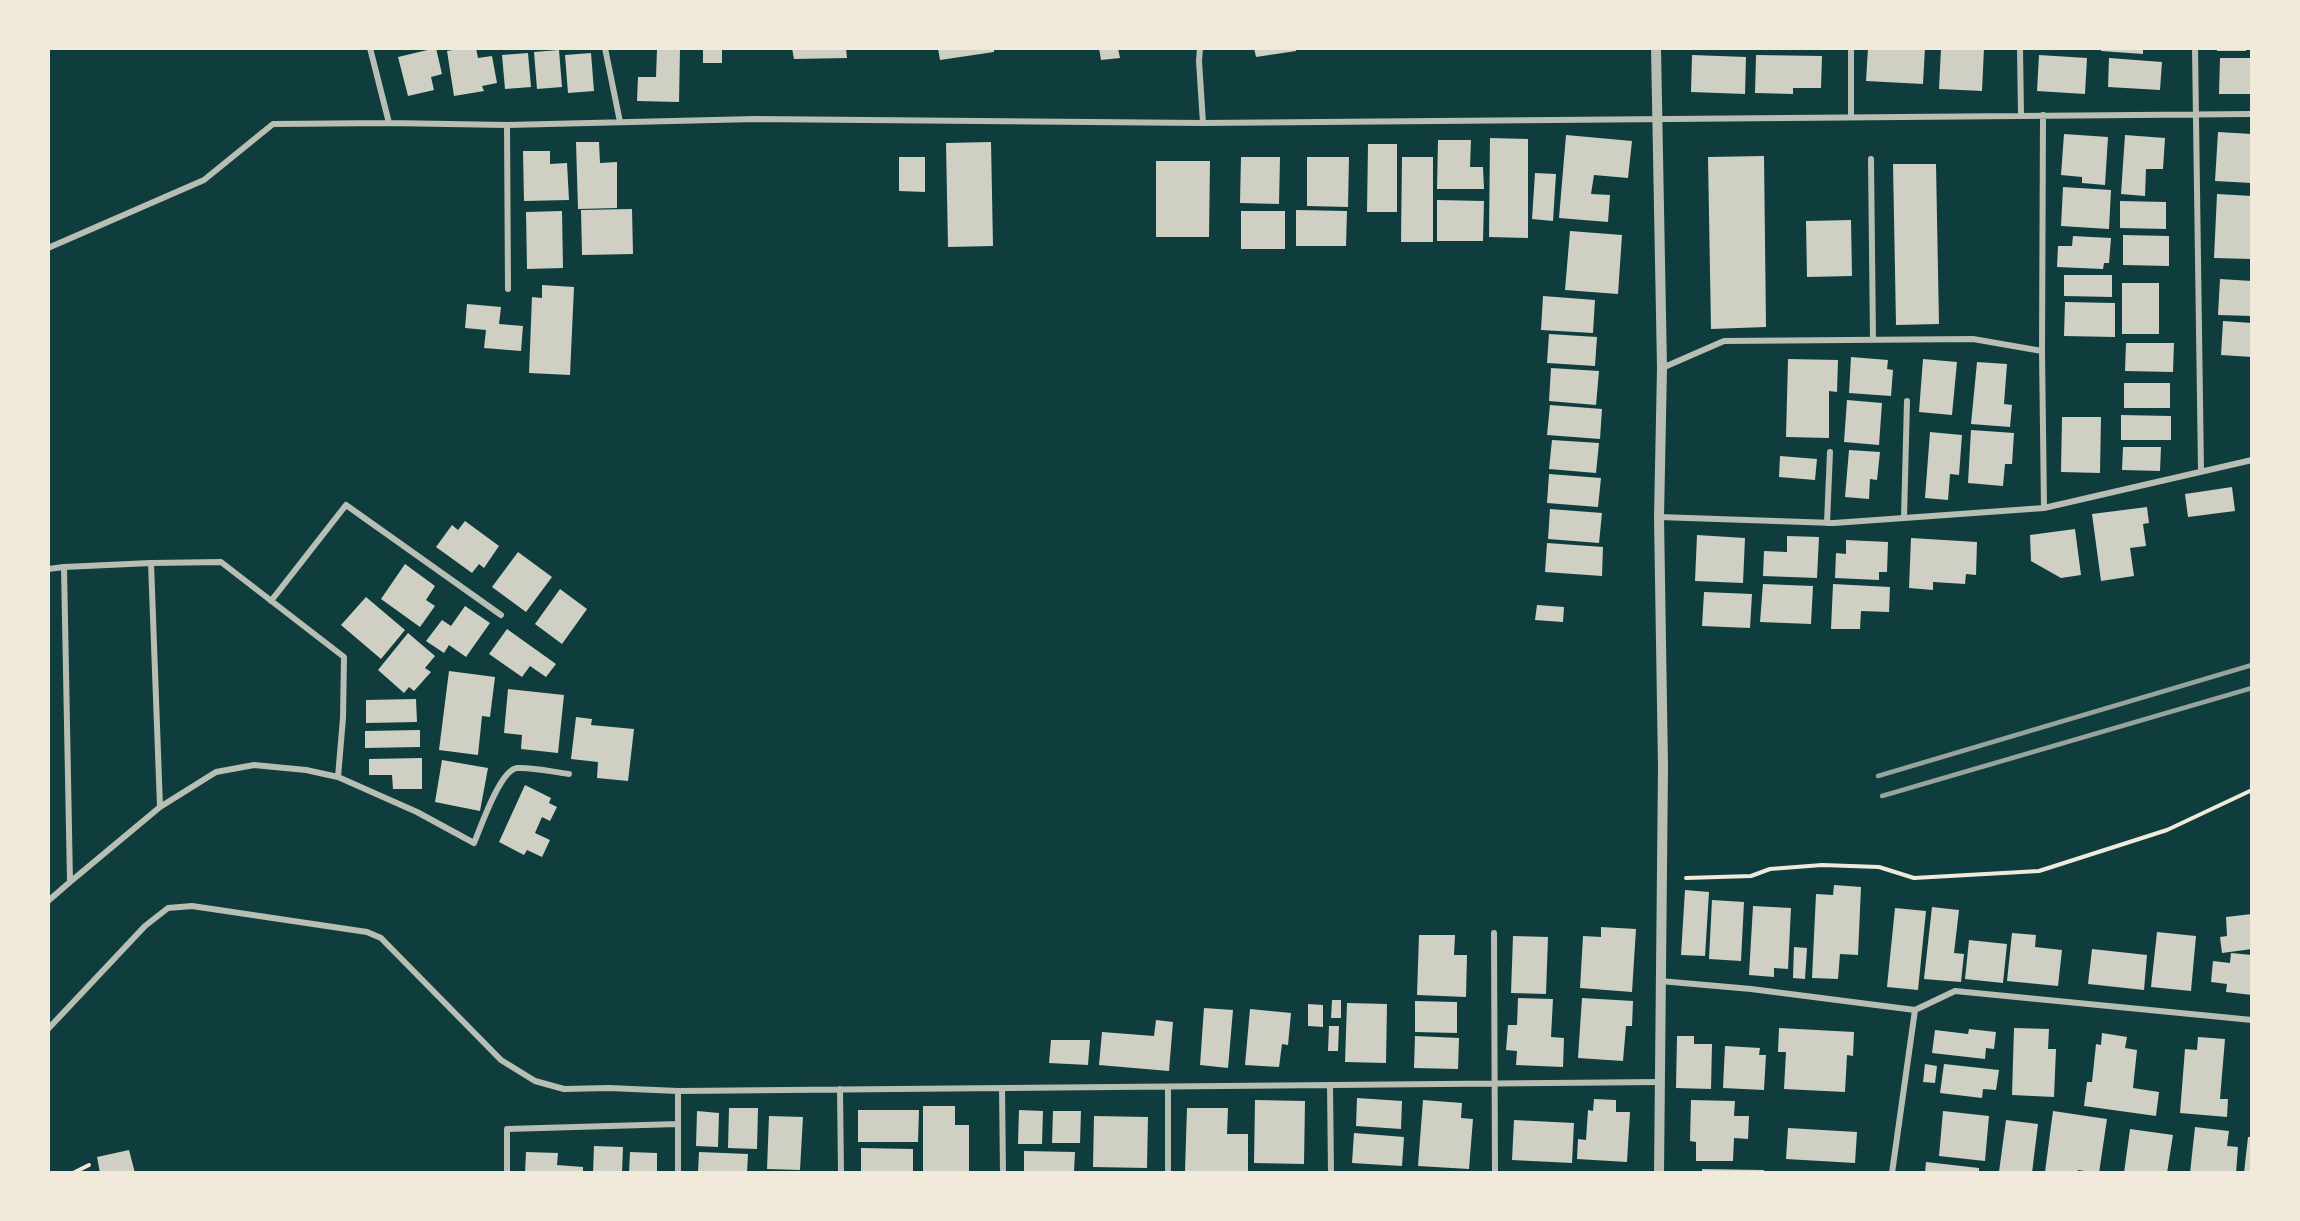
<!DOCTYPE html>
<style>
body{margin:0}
#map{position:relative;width:2300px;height:1221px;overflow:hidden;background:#0f3d3e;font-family:Jost,sans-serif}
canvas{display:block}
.frame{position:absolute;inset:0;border:50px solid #f1e9da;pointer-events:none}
</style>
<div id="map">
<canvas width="2300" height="1221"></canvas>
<div class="frame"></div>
</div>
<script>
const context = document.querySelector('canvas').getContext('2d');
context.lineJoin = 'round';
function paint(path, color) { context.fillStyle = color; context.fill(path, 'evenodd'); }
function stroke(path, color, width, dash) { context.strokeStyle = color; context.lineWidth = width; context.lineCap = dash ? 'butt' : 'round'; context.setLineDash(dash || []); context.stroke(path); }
paint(new Path2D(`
 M436,48l6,26 -11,3 3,13 -26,6 -10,-39z
 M463,48h13l2,10 14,-2 5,27 -15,3 2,5 -30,5 -7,-45z
 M703,48h19v15h-19z
 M792,48h54l1,10 -53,1z
 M938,48h56v4l-54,8z
 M1099,48h19l2,10 -19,2z
 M1254,48h42v3l-40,6z
 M1868,48h57l-2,36 -57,-3z
 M1941,48h43l-2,43 -43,-2z
 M2101,48h42v6l-42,-3z
 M2217,48h29v3h-29z
 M657,49h23l-1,53 -42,-1 1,-24h18z
 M559,50l3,37 -25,2 -3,-37z
 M528,53l3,34 -26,2 -3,-34z
 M591,53l3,38 -26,2 -3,-38z
 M1692,55l54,2 -1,37 -54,-2z
 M1756,55l66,1 -1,32h-28v6l-38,-1z
 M2039,55l48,3 -2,36 -48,-3z
 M2109,58l53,4 -2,28 -52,-3z
 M2220,58h32v36h-33z
 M2218,132l34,2v49l-37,-2z
 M2064,134l44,3 -3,48 -23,-2v-6l-21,-2z
 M1566,135l66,6 -4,37 -34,-3 -3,19 19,1 -2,27 -49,-4z
 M2125,135l40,3 -2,31h-17l-1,27 -24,-2z
 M1490,138l38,1v99l-39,-1z
 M1438,140h33l-1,27h13l1,22h-47z
 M576,142h23l1,21 17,-1v46l-39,1z
 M991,142l2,104 -45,1 -2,-104z
 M1368,144h29v68h-30z
 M523,151h27v13l17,-1 2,37 -45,1z
 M1764,156l2,171 -55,2 -3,-172z
 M899,157h26v35l-26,-1z
 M1241,157h39l-1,47 -39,-1z
 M1307,157h42l-1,50 -41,-1z
 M1402,157h31v85h-32z
 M1156,161h54l-1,76h-53z
 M1893,164h43l3,160 -43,1z
 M1535,173l21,1 -3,47 -21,-2z
 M2063,187l48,3 -2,39 -48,-3z
 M2217,194l35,2v63l-38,-1z
 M1437,200l47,1 -1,40h-46z
 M2120,201l46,1v27l-46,-1z
 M632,209l1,45 -51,1 -1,-45z
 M1296,210l51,1 -1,35h-50z
 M562,211l1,57 -36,1 -1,-57z
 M1241,211h44v38h-44z
 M1851,220l1,56 -45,1 -1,-56z
 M1570,231l52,4 -4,59 -53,-4z
 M2123,235l46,1v30l-46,-1z
 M2073,236l38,2 -2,25h-5l-1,6 -46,-2 1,-21h14z
 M2064,275h48v22l-48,-1z
 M2220,279l32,2v35l-34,-1z
 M2122,283h37v51h-37z
 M542,285l32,2 -4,88 -41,-2 3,-76 10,1z
 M1543,296l52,4 -2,33 -52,-3z
 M2065,302l50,1v34l-51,-1z
 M467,304l34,3 -2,17 24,2 -2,25 -37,-3 2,-18 -21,-2z
 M2223,321l29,2v34l-31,-2z
 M1549,334l48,3 -2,29 -48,-3z
 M2126,343h48l-1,29 -48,-1z
 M1851,357l37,3 -1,9 6,1 -2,26 -42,-3z
 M1788,359l50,1 -1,32 -8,-1v47l-43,-1z
 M1923,359l34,3 -5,53 -33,-3z
 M1977,362l30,2 -3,40 8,1 -2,22 -39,-3z
 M1551,368l48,3 -3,34 -47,-4z
 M2124,383h46v25h-46z
 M1847,400l35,3 -3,42 -35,-3z
 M1550,405l52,4 -2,30 -53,-4z
 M2121,415l50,1v24h-50z
 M2062,417h39l-1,56 -39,-1z
 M1971,430l43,3 -2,31h-7l-2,22 -35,-3z
 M1930,432l32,3 -3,40 -9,-1 -2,26 -23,-2z
 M1552,440l47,3 -3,30 -47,-4z
 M2123,447h38l-1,24 -38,-1z
 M1849,450l31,2 -3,28 -7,-1 -1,20 -24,-2z
 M1780,456l37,3 -2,21 -36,-3z
 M1549,474l52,4 -3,29 -51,-4z
 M2232,487l3,24 -47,6 -3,-23z
 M2147,507l2,16 -6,1 3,22 -16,2 4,28 -33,5 -9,-67z
 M1550,509l52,4 -3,30 -51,-4z
 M465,521l34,25 -15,22 -5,-4 -7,9 -36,-26 16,-22 6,5z
 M2075,529l6,46 -20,3 -30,-17 -1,-26z
 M1697,535l48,3 -2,45 -48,-2z
 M1787,536l32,1 -2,41 -54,-2 1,-25 23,1z
 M1911,538l66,4 -1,33 -10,-1 -1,10 -32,-2v8l-24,-2z
 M1846,540l42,2 -1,30h-8v8l-44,-2 1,-25 10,1z
 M1547,543l56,4 -1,29 -57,-4z
 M518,552l34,25 -26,35 -34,-25z
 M405,564l30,22 -9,14 9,6 -15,21 -39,-28z
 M1763,584l50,2 -2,38 -51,-2z
 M1833,584l57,3 -1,25 -28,-1 -1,18h-29z
 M560,589l27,20 -25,35 -27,-20z
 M1704,592l48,2 -2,34 -48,-2z
 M366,597l39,33 -24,29 -40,-34z
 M1537,605l27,2 -1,15 -28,-2z
 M465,606l25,17 -24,34 -17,-12 -5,8 -18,-12 16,-21 9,6z
 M507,629l49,35 -10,13 -16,-11 -8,11 -33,-23z
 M408,633l27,23 -10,12 6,4 -17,19 -5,-4 -5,6 -26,-23z
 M449,671l46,6 -5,40 -8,-1 -4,39 -39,-5z
 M508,689l56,6 -6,58 -37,-4 1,-14 -18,-2z
 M416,699l1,23 -51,1v-23z
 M576,717l16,2 -1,6 43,4 -6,52 -31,-3 1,-16 -27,-3z
 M420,730v17l-55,1v-17z
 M422,758v31h-29l-1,-14h-23v-16z
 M442,760l46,8 -8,43 -45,-9z
 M525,785l26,13 -2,5 8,4 -7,14 -8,-4 -7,16 15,7 -8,17 -15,-7 -3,5 -25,-13z
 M1834,885l27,2 -3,68 -18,-1 -2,25 -26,-1 4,-84 17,1z
 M1685,890l24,2 -4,64 -24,-1z
 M1712,900l32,2 -3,59 -32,-2z
 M1753,906l38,2 -3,61 -14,-1v9l-25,-2z
 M1932,907l27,3 -5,43 10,1 -3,28 -37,-3z
 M1895,908l31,3 -8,79 -31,-3z
 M2252,914v35l-30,4 -2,-16 7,-1 -1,-19z
 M1601,927l35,2 -4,63 -52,-4 3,-52 18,1z
 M2157,932l39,4 -5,55 -40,-4z
 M2012,933l24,2 -1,12 27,3 -4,36 -51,-5z
 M1419,935h36l-1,20h13l-1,42 -49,-2z
 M1513,936l35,1 -2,57 -35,-1z
 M1969,940l38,4 -4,39 -38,-4z
 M1794,947l13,1 -2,31 -12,-1z
 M2092,949l55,6 -3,35 -56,-6z
 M2231,953l21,2v40l-26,-3 1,-8 -16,-2 2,-21 17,2z
 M1518,998l35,1 -2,38 13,1 -1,29 -47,-2 1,-14 -11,-1 2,-25h9z
 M1582,998l51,3 -1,25h-6l-3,35 -45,-3z
 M1332,1000h9v18h-10z
 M1415,1001l42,1v31l-42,-1z
 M1347,1003l40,1 -1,59 -41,-1z
 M1308,1004l15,1v22l-15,-1z
 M1204,1008l29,2 -5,58 -28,-3z
 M1250,1009l41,4 -3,32 -6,-1 -3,23 -34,-2z
 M1156,1020l17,2 -4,49 -70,-6 3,-33 52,4z
 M1329,1026h10l-1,25h-10z
 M1779,1028l75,4 -1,24 -6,-1 -2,37 -61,-3 2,-37h-8z
 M2014,1028l35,1 -1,20h8l-2,48 -42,-2z
 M1969,1029l27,3 -2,17 -8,-1 -1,11 -53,-6 3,-23 33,4z
 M2102,1033l25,4 -2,11 12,2 -4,38 26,4 -3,24 -72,-10 3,-24h5l4,-38 5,1z
 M1415,1036l44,2 -1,31 -44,-1z
 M1677,1036h17v8h18l-1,45 -35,-1z
 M2198,1037l27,2 -5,60h8l-1,18 -47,-4 5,-64 12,1z
 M1051,1040h39l-2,25 -39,-2z
 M1725,1046l35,2 -1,7h7l-2,35 -41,-2z
 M1925,1064l12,2 -2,17 -12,-1z
 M1944,1064l55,6 -3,20 -13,-1 -1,9 -42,-5z
 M1357,1098l45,3 -1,28 -45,-3z
 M1594,1099l22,1v12h14l-3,50 -50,-3 1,-20 8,1 2,-30 5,1z
 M1255,1100l50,1 -1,63 -50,-1z
 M1423,1100l39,3 -1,15 12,1 -4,50 -51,-3z
 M1691,1100l44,1 -1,15h15l-1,23 -14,-1 -1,23h-37v-19l-6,-1z
 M923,1106h32v19h14v48h-46z
 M729,1108h29l-1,41 -29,-1z
 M1187,1108h41l-1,26h21v38l-63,-1z
 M858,1110h61l-1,32h-60z
 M1019,1110l24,1 -1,33h-24z
 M697,1111l22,2 -1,34 -22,-1z
 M1053,1111h28l-1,32h-28z
 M1943,1111l46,5 -4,45 -46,-5z
 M2053,1111l54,8 -8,54 -21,-3 -1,3 -32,-1z
 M769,1116l34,1 -3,53 -33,-1z
 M1094,1116l54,1 -1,51 -54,-1z
 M1514,1120l60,3 -2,40 -60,-3z
 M2006,1120l32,4 -6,49 -33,-1z
 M2195,1127l34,4 -2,15 11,1 -2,26h-46z
 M1788,1128l69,4 -2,31 -69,-4z
 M2130,1129l43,6 -6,38h-43z
 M1354,1133l50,4 -2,29 -50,-3z
 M2248,1137h4v36h-8z
 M594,1146l29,1 -1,26h-29z
 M861,1148l52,1v24h-52z
 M129,1150l6,23h-35l-3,-16z
 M1024,1151l51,1 -1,20 -50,-1z
 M526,1152l32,1 -1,12 26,2v6h-58z
 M630,1152l27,1v20h-28z
 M699,1152l49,2 -1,19h-49z
 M1926,1162l53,6v5h-54z
 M1702,1169l62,1v3h-62z`), '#cfcfc3');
stroke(new Path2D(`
 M1686,878l65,-2 19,-7 52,-4 57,2 35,11 125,-7 128,-41 85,-40
 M73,1173l16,-8`), '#f1e9da', 4);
stroke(new Path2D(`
 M370,48l19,75
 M605,48l15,74
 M1200,48l-1,13 4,62
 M1851,48v68
 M2020,48l1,67
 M2195,48l6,423
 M2043,115l-1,236 2,157
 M507,125l1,164
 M1871,159l2,181
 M48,248l156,-68 69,-56 116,-1 118,2 248,-6 448,4 1049,-9
 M1662,368l62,-27 249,-2 69,12
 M1659,517l175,6 210,-15 208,-48
 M1904,518l3,-117
 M1827,523l3,-71
 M151,563l9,244
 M48,569l16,-2 87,-4 70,-1 123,95 -1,61 -5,59
 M271,601l75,-96 155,110
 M70,882l90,-75 56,-35 38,-7 52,5 32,7 79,35 57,31c7,-16 26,-73 43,-75 16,-1 36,4 52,6
 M48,901l22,-19 -6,-315
 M1494,933l1,240
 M1660,981l91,8 164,21 40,-19 297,29
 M48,1029l97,-103 23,-18 24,-2 175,26 14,6 120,122 34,21 29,8 45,-1 69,3 981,-9
 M1330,1085l1,88
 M1168,1087v86
 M1002,1088l1,85
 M840,1089l1,84
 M678,1091v82
 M507,1173v-44l171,-5
 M1892,1173l23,-163`), '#b8beb3', 6);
stroke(new Path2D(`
 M1656,48l6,320 -3,149 4,250 -4,406`), '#b8beb3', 10);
stroke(new Path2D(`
 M1878,776l374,-111
 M1882,796l370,-108`), '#97a49c', 4.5);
</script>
